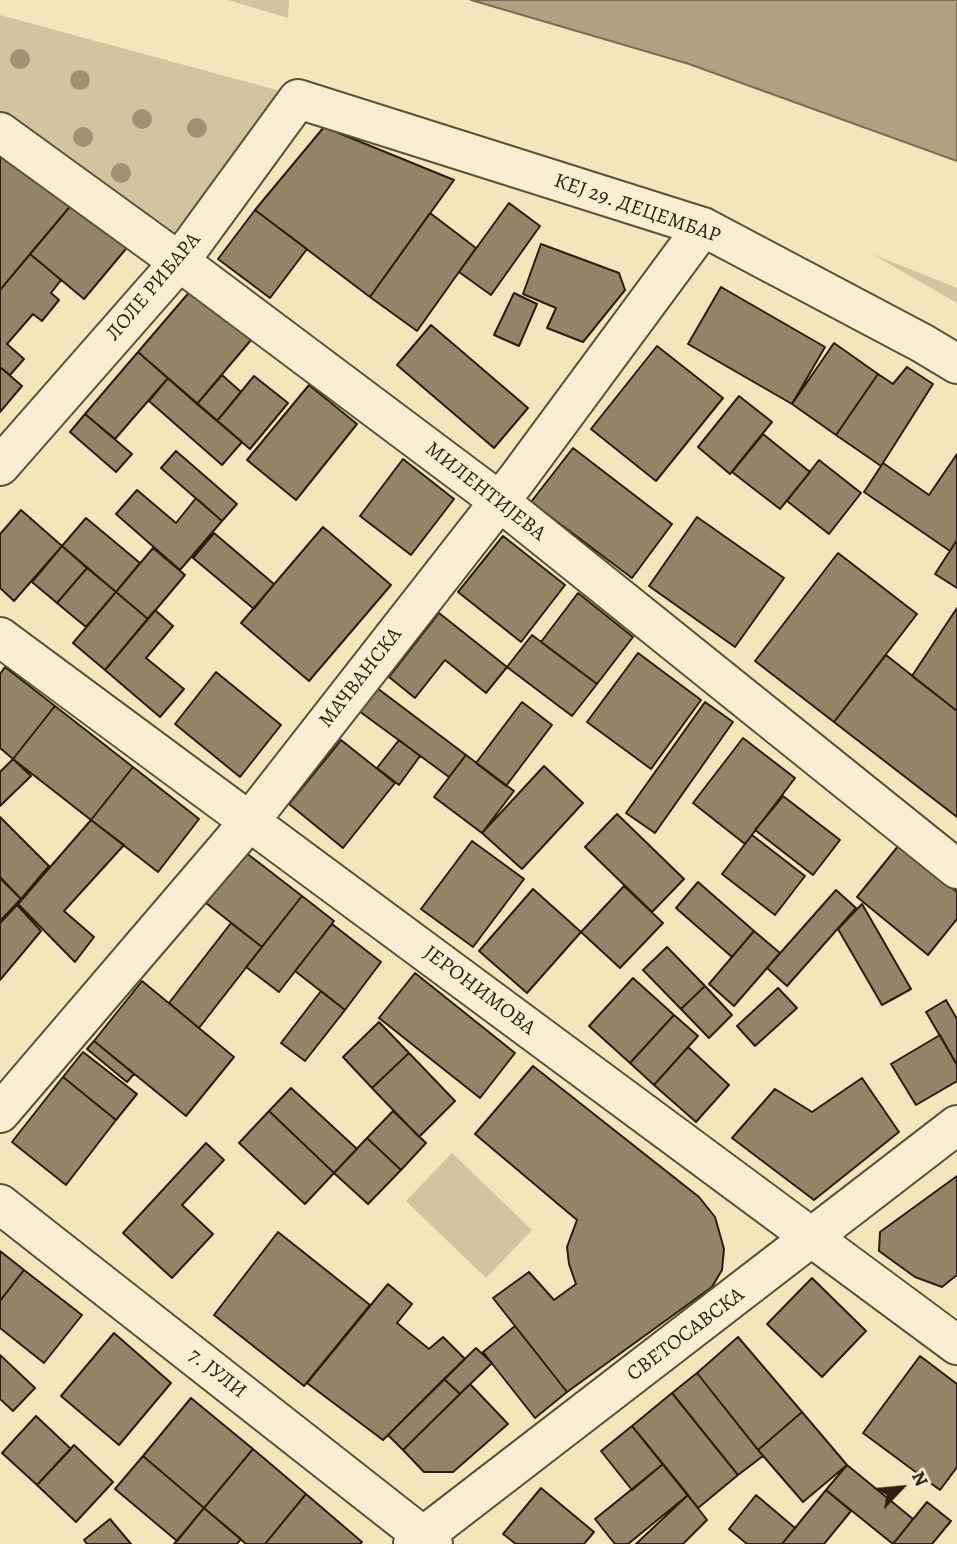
<!DOCTYPE html>
<meta charset="utf-8">
<style>
body{margin:0}
#map{position:relative;width:957px;height:1544px;overflow:hidden;background:#f4e6bc;font-family:Alegreya,serif}
canvas{display:block}
.north{position:absolute;left:866px;top:1453px;width:70px;height:70px;-webkit-text-stroke:5px #f8efd3;paint-order:stroke;rotate:64deg;font-size:19px;font-weight:700;line-height:28px;text-align:center;color:#2d1c0f}
.north::after{content:'';display:block;margin:auto;width:24px;height:32px;background:#2d1c0f;clip-path:polygon(50% 0,100% 100%,50% 72%,0 100%)}
</style>
<div id="map">
<canvas width="957" height="1544"></canvas>
<div class="north">N</div>
</div>
<script>
const context = document.querySelector('canvas').getContext('2d');
context.lineJoin = 'round';
function paint(path, color) { context.fillStyle = color; context.fill(path, 'evenodd'); }
function stroke(path, color, width, dash) { context.strokeStyle = color; context.lineWidth = width; context.lineCap = dash ? 'butt' : 'round'; context.setLineDash(dash || []); context.stroke(path); }
function write(font, color, halo, rows, align = 'center') {
  context.font = font + ' Alegreya,serif'; context.lineWidth = 6; context.setLineDash([]); context.textBaseline = 'middle'; context.strokeStyle = halo; context.fillStyle = color; for (const [text, x, y, turn = 0] of rows) {
    context.save(); context.translate(x, y); context.rotate((+turn || 0) * Math.PI / 180); context.textAlign = isNaN(turn) ? turn : align; if (halo) context.strokeText(text, 0, 0); context.fillText(text, 0, 0); context.restore();
  }
}
paint(new Path2D(`
 M228,0h61l-1,18z
 M0,15l284,77 -120,153 -164,-118z
 M872,254l85,34v15z
 M452,1153l80,77 -46,48 -80,-77z`), '#d2c49f');
const water = new Path2D(`
 M471,0h486v161l-268,-97z`);
paint(water, '#b0a181');
stroke(water, '#7c6c53', 2);
const building = new Path2D(`
 M324,127l130,53 -84,117 -115,-87z
 M0,145l73,58 -73,87z
 M73,203l57,41 -46,55 -54,-45z
 M509,203l31,23 -49,69 -32,-23z
 M255,210l52,39 -37,49 -52,-39z
 M430,213l46,35 -59,83 -47,-34z
 M541,244l78,29 6,17 -42,52 -36,-14 9,-20 -33,-14z
 M30,254l31,26 -10,13 8,7 -17,21 -9,-7 -26,30 17,15 -14,16 -10,-8v-77z
 M721,287l104,60 -33,57 -104,-60z
 M192,289l59,51 -54,64 -59,-52z
 M514,293l23,11 -18,42 -25,-11z
 M431,325l97,83 -34,40 -97,-83z
 M834,343l44,31 -42,61 -44,-31z
 M657,346l66,52 -67,83 -65,-52z
 M138,352l30,26 -53,61 -30,-25z
 M0,367l22,19 -22,26z
 M907,367l26,17 -52,82 -45,-31 42,-61 15,10z
 M222,375l19,17 -24,29 -20,-17z
 M254,376l34,27 -38,46 -33,-28z
 M168,378l74,64 -20,23 -73,-64z
 M309,385l48,39 -61,76 -49,-40z
 M739,396l33,26 -42,52 -32,-27z
 M85,414l47,40 -16,18 -46,-40z
 M763,434l47,38 -30,37 -48,-37z
 M573,448l99,76 -40,54 -101,-76z
 M176,451l61,53 -15,17 -61,-53z
 M957,454v86l-7,11 -86,-59 19,-29 46,32z
 M403,459l51,40 -43,56 -51,-39z
 M819,460l42,33 -32,41 -42,-33z
 M137,490l39,33 20,-25 26,23 -42,49 -64,-56z
 M21,510l41,36 -48,55 -14,-13v-54z
 M697,517l87,61 -49,69 -86,-61z
 M86,518l54,45 -24,29 -54,-46z
 M323,527l68,58 -82,96 -68,-58z
 M214,533l60,51 -20,25 -61,-51z
 M503,536l62,49 -44,57 -63,-50z
 M957,540v48l-22,-14z
 M62,546l25,22 -30,35 -25,-21z
 M153,548l32,27 -37,44 -32,-27z
 M838,553l79,61 -83,108 -79,-61z
 M87,568l29,24 -30,35 -29,-24z
 M116,592l32,27 -43,51 -32,-27z
 M578,593l55,44 -36,47 -56,-42z
 M957,608v103l-45,-35z
 M155,610l18,16 -27,32 38,31 -24,28 -55,-47z
 M439,613l68,54 -21,26 -41,-33 -30,38 -26,-21z
 M532,635l65,49 -25,32 -65,-49z
 M638,653l63,47 -50,69 -64,-47z
 M886,655l71,56v106l-123,-95z
 M5,667l50,39 -42,53 -13,-11v-74z
 M216,672l65,53 -41,52 -65,-53z
 M377,688l89,67 -17,22 -90,-66z
 M522,702l30,23 -46,61 -30,-23z
 M705,702l28,20 -78,111 -29,-20z
 M55,706l78,61 -42,53 -78,-61z
 M743,738l52,40 -50,66 -52,-41z
 M341,740l54,43 -52,65 -54,-44z
 M399,740l21,16 -21,29 -22,-17z
 M466,755l48,36 -32,42 -48,-36z
 M13,759l18,17 -31,30v-34z
 M544,766l39,37 -61,66 -40,-36z
 M133,767l66,52 -41,53 -67,-52z
 M783,796l57,44 -27,35 -58,-45z
 M617,814l67,65 -32,33 -67,-65z
 M0,817l49,49 -28,33 -21,-22z
 M91,820l33,25 -60,66 30,26 -19,25 -57,-58z
 M752,835l53,41 -30,39 -53,-41z
 M472,841l52,38 -51,68 -52,-38z
 M899,845l58,47v27l-29,36 -71,-58z
 M245,852l57,44 -40,51 -56,-44z
 M0,878l21,21 -21,22z
 M698,882l56,49 -22,26 -56,-49z
 M624,886l39,37 -43,45 -39,-36z
 M533,889l48,43 -54,61 -48,-42z
 M836,890l20,18 -69,78 -20,-18z
 M302,896l32,25 -55,71 -33,-25z
 M862,904l49,85 -29,16 -44,-76z
 M17,905l24,26 -41,49v-57z
 M231,923l31,24 -63,81 -30,-25z
 M332,924l49,38 -36,48 -50,-39z
 M754,931l26,22 -46,53 -25,-22z
 M667,947l38,39 -24,23 -38,-39z
 M415,973l100,80 -35,45 -101,-80z
 M633,978l41,37 -44,48 -41,-37z
 M142,981l92,76 -48,59 -92,-75z
 M705,986l27,29 -23,23 -28,-29z
 M778,988l19,20 -42,38 -18,-20z
 M321,991l24,19 -40,51 -24,-18z
 M946,1000l11,19v46l-31,-53z
 M674,1015l24,21 -44,49 -24,-22z
 M379,1022l30,31 -37,35 -29,-31z
 M940,1035l17,30v16l-41,24 -25,-41z
 M94,1041l40,33 -7,8 -40,-33z
 M688,1047l41,38 -33,37 -42,-37z
 M83,1052l54,42 -21,26 -53,-43z
 M409,1053l46,48 -36,36 -47,-49z
 M533,1066l166,131 16,20 9,32 -2,21 -10,17 -145,105 -74,-94 36,-26 25,28 22,-16 -7,-20 -2,-17 10,-27 -102,-86z
 M63,1077l53,43 -50,65 -54,-43z
 M862,1078l37,54 -85,68 -82,-62 43,-49 37,23z
 M291,1088l66,61 -23,24 -65,-62z
 M269,1111l65,62 -29,31 -66,-61z
 M393,1111l33,32 -25,27 -34,-32z
 M367,1138l34,32 -33,34 -34,-31z
 M206,1143l18,17 -42,45 31,29 -41,44 -49,-45z
 M957,1176v99l-15,12 -27,-10 -36,-26 1,-19z
 M278,1232l92,73 -66,81 -90,-71z
 M0,1251l24,19 -24,31z
 M24,1270l58,45 -38,48 -44,-35v-27z
 M812,1278l54,53 -44,46 -55,-53z
 M388,1284l24,20 -15,19 32,26 14,-12 22,22 -82,81 -76,-57z
 M515,1326l52,66 -32,26 -52,-66z
 M114,1333l57,50 -52,62 -58,-49z
 M738,1337l64,75 -44,38 -61,-77z
 M476,1348l16,15 -32,31 -16,-15z
 M0,1355l35,33 -22,23 -13,-12z
 M920,1356l37,28v83l-17,23 -77,-57z
 M697,1373l66,83 -25,19 -66,-82z
 M444,1379l16,15 -57,56 -15,-15z
 M470,1384l38,40 -55,48h-29l-21,-22z
 M672,1393l66,82 -40,33 -66,-82z
 M191,1398l62,51 -49,59 -61,-52z
 M802,1412l45,53 -44,37 -45,-52z
 M36,1416l35,33 -34,36 -35,-32z
 M632,1426l31,38 -31,26 -31,-39z
 M74,1445l39,37 -37,40 -39,-37z
 M253,1449l53,45 -41,50h-19l-42,-36z
 M143,1456l61,52 -27,33 -62,-52z
 M663,1464l25,31 -60,49h-13l-20,-25z
 M847,1465l66,54 -20,25 -67,-54z
 M541,1488l53,44 -10,12h-68l-13,-10z
 M826,1490l25,21 -27,33h-42z
 M306,1494l56,48 -2,2h-95z
 M688,1495l19,25 -24,24h-47z
 M756,1495l39,33 -13,16h-35l-18,-15z
 M927,1502l24,19 -19,23h-39z
 M204,1508l37,31 -4,5h-63z
 M110,1519l21,25h-44l-3,-4z`);
paint(building, '#948569');
stroke(building, '#2d1c0f', 2);
const street = new Path2D(`
 M0,132l200,145 299,224 458,368
 M0,466l179,-204 119,-163 405,128 219,116 35,21
 M0,637l957,708
 M0,1113l249,-291 268,-343 186,-252
 M0,1204l433,340
 M413,1544l544,-419`);
stroke(street, '#5f4e3a', 42);
stroke(street, '#f8efd3', 38);
context.fillStyle = '#a29274';
for (const [x, y] of [
 [20,59],
 [80,80],
 [142,119],
 [197,128],
 [83,137],
 [121,173]
]) { context.beginPath(); context.arc(x, y, 10, 0, 2 * Math.PI); context.fill(); }
write('21px', '#2d1c0f', '#f8efd3', [
 ["КЕЈ 29. ДЕЦЕМБАР",637,209,19],
 ["ЛОЛЕ РИБАРА",154,287,-50],
 ["МИЛЕНТИЈЕВА",485,492,38],
 ["МАЧВАНСКА",361,678,-52],
 ["ЈЕРОНИМОВА",479,991,37],
 ["СВЕТОСАВСКА",686,1335,-37],
 ["7. ЈУЛИ",217,1374,38]
]);
</script>
